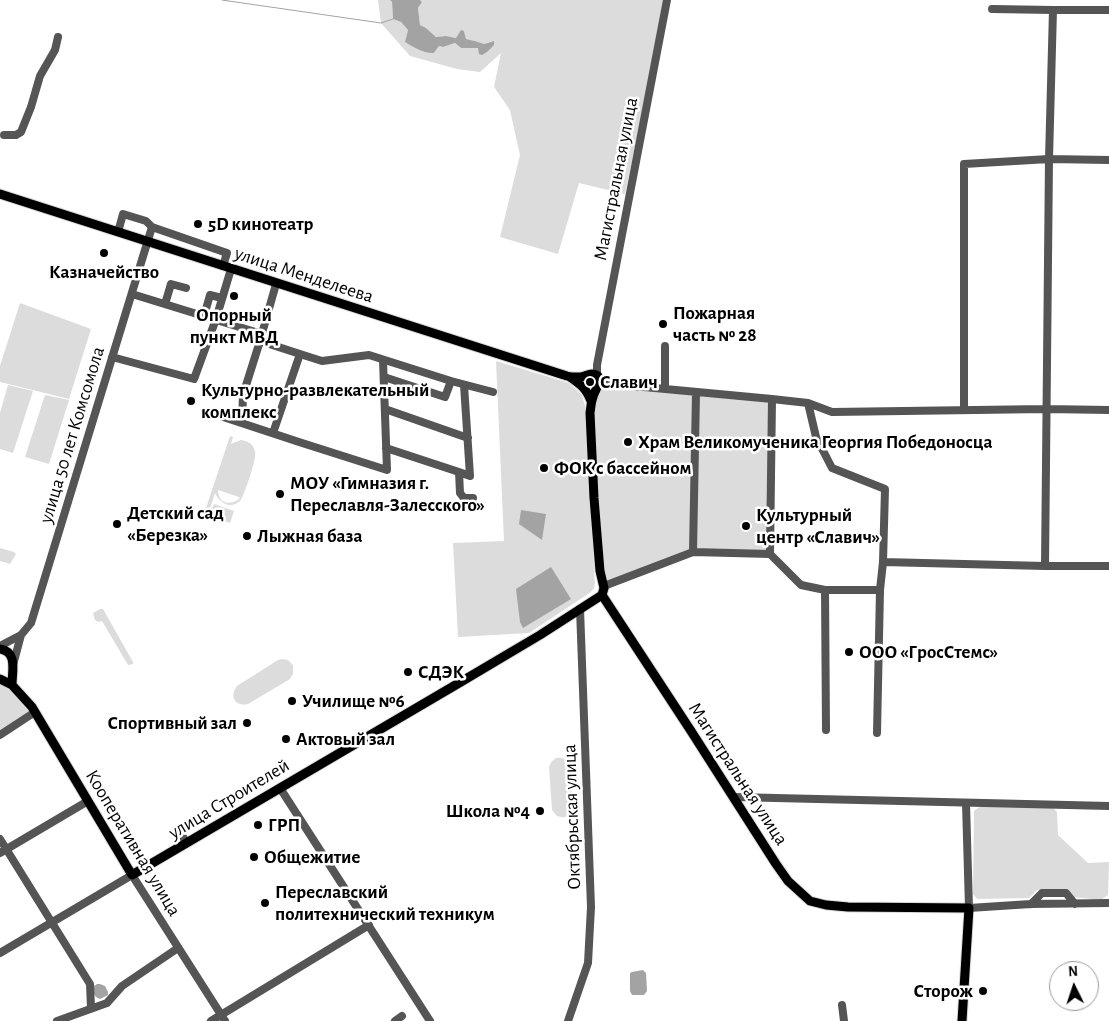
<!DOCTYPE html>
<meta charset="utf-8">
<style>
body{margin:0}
#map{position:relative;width:1109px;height:1021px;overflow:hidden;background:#fff;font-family:"Alegreya Sans",sans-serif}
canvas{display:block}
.north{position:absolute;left:1049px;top:961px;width:50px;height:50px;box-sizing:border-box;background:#fff;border:1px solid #999;border-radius:50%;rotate:356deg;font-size:14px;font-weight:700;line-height:20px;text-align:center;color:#000}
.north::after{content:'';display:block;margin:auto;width:18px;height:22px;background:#000;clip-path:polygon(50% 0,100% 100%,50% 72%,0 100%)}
</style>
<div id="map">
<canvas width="1109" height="1021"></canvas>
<div class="north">N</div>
</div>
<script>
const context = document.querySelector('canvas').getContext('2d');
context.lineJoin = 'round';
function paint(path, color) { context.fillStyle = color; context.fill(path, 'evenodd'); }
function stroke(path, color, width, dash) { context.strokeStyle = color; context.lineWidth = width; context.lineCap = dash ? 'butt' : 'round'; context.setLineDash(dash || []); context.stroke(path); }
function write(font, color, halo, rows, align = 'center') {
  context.font = font + ' "Alegreya Sans",sans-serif'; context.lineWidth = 5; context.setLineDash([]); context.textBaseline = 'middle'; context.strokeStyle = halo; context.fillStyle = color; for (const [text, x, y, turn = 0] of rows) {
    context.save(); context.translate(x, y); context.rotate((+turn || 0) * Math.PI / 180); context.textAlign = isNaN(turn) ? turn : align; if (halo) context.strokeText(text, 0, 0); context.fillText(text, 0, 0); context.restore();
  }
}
paint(new Path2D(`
 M378,0h12l2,2 1,17 8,3 7,8 -3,12c8,5 19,12 29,11l5,-7 4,1 12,-4 6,5h17l1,2 13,-9 -8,3 -9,-3 -9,-2 -2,-8h-3l-5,7 -10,-2 -10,1 -10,-9 -6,-3 -2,-17 4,-6 -2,-2h246l-41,194 -46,-11 -21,71 -58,-17 20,-82 -10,-45 -16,-23 7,-34 -21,19 -23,-3 -47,-13 -29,-33z
 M20,303l71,26 -22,70 -69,-17v-16z
 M496,361l73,22 13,12 3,11 10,178 -1,4 -3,4 -62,41 -71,4 -5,-94 51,-2z
 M8,385l25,6 -20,62 -13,-4v-36z
 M612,385l160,14 -2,155 -77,-2 -89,33 -12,-182c6,-12 5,-16 20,-18z
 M45,395l24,5 -20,64 -24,-7z
 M230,436l3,1 -2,7 10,-4c7,1 13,4 14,12 2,6 -11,44 -15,49 -10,9 -21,1 -25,-8l-9,28 -4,-1zM218,490l21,7 1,1c-10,9 -22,5 -22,-8z
 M214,504l20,7 -4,12 -21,-7z
 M0,548l14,4 2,2 -6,10 -10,-3z
 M100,609h3l30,53v2l-5,1 -26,-44 -4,1 -3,-2 -2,-7z
 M282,659l6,1 5,5v9l-3,5 -42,25c-13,3 -19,-8 -11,-18l41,-26z
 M0,681l11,5 22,26 -33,21z
 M556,758c7,-1 11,1 13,8 1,8 5,40 2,46 -3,6 -9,6 -14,4l-5,-6 -3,-43 3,-6z
 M981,806l72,2 4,4 1,23 30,28 21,-1 -1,33 -7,5 -28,-3 -5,-6 -31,-1 -8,8 -52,1 -4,-5 1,-83z`), '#dcdcdc');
paint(new Path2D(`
 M390,0h30l2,2 -4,6 2,17 6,3 10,9 10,-1 10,2 5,-8 3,1 2,8 9,2 9,3 10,-3v4l-7,7 -5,3 -3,-1 -1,-6h-17l-6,-5 -12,4 -4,-1 -5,7c-10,1 -21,-6 -29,-11l3,-12 -7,-8 -8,-3 -1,-17z
 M521,510l25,4 -4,26 -23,-16z
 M551,567l20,32 -48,29 -3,-6 -4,-33z
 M643,970l3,3 1,18 -3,4h-12l-2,-4v-18l2,-1z
 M97,984h3l5,2 3,6v3l-8,4 -4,-2 -2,-3v-8z`), '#a3a3a3');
stroke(new Path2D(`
 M222,0l159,23 12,-4`), '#a3a3a3', 1);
const major = new Path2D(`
 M0,194l567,182c4,1 9,1 13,1 4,0 8,-3 12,-3 15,1 2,17 1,23 -2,5 -2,10 -3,16l4,85 6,73 4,17 -2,7 89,136 85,133 12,17 22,20 16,4 22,2 121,1 -7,113
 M570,377c11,8 16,11 21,24
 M0,649c18,3 12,22 12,36
 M0,679l12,6 20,22 100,168 327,-192 81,-48 62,-40`);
stroke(major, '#dbdbdb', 11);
stroke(new Path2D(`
 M992,9l61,1h56
 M4,135h12l5,-3 10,-25 9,-31 15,-26 3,-13
 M118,232l5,-18 23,7 6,6 75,26 -4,13
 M132,294l130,40
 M165,304l6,-20 15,4
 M204,316l6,-21 12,3
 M261,337l15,-53
 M665,346v43
 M300,354l22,7 47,-6 82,26 42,11
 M112,357l82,22 22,-60 15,-50
 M384,377l61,20 6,-16
 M597,377v-12l70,-365
 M598,378l5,4 9,2 160,15 -2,155 -77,-2 -89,34
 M464,385l6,91 -11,-4 1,21 4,5h9
 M772,399l36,4 24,9 214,-3 63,1
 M808,403l8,34 16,31 53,21 -2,73
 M385,409l83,29
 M964,410v-246l85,-5 60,1
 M208,412l91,30 88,28 -4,-110
 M242,422l1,-27 17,-54 40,13 -27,79
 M386,448l73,24
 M693,552l3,-159
 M770,554l31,31 24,5h55
 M1045,566l4,-407 4,-149
 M825,590l1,140
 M0,646l21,-11 10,-12 121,-396
 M13,665l8,-30
 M877,733l3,-143 3,-28 162,4h64
 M0,735l35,-23
 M280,788l150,233
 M734,797l375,9
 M966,803l3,105 62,-4 78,-1
 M181,834l6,9
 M0,839l90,145 1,24
 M0,853l88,-52
 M1031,904l11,-11h24l9,11
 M0,953l132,-78 93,146
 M842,1005l2,16
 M57,1021l50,-18 15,-17 56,-38
 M211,1021l158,-96
 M395,1021l7,-5
 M568,1021l20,-58 3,-56 -11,-298`), '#555', 8);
stroke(major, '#000', 9);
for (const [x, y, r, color] of [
 [198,224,5,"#000"],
 [104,253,5,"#000"],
 [234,296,5,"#000"],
 [663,324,5,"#000"],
 [590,382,5,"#000"],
 [191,401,5,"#000"],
 [628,442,5,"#000"],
 [544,468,5,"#000"],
 [280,494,5,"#000"],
 [117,524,5,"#000"],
 [746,526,5,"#000"],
 [247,536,5,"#000"],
 [849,652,5,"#000"],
 [408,672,5,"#000"],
 [292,701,5,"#000"],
 [247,723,5,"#000"],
 [286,739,5,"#000"],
 [540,811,5,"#000"],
 [258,825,5,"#000"],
 [254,857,5,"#000"],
 [265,903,5,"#000"],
 [983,991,5,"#000"]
]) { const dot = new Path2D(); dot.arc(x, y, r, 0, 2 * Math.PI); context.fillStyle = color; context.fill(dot); stroke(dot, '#fff', 2); }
write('19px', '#000', '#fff', [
 ["Магистральная улица",616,179,-79],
 ["улица Менделеева",304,275,18],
 ["улица 50 лет Комсомола",72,435,-73],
 ["Магистральная улица",738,774,57],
 ["улица Строителей",229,799,-31],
 ["Октябрьская улица",572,817,-92],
 ["Кооперативная улица",133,843,59]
]);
write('bold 19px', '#000', '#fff', [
 ["5D кинотеатр",208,224],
 ["Казначейство",104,272,"center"],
 ["Пожарная",673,313],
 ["часть № 28",673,335],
 ["Опорный",234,315,"center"],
 ["пункт МВД",234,337,"center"],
 ["Славич",600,382],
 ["Культурно-развлекательный",201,390],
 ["комплекс",201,412],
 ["Храм Великомученика Георгия Победоносца",638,442],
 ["ФОК с бассейном",554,468],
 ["МОУ «Гимназия г.",290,483],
 ["Переславля-Залесского»",290,505],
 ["Детский сад",127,513],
 ["«Березка»",127,535],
 ["Культурный",756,515],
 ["центр «Славич»",756,537],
 ["Лыжная база",257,536],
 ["ООО «ГросСтемс»",859,652],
 ["СДЭК",418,672],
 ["Училище №6",302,701],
 ["Спортивный зал",237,723,"right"],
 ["Актовый зал",296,739],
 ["Школа №4",530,811,"right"],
 ["ГРП",268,825],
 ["Общежитие",264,857],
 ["Переславский",275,892],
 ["политехнический техникум",275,914],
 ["Сторож",973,991,"right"]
], 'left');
</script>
